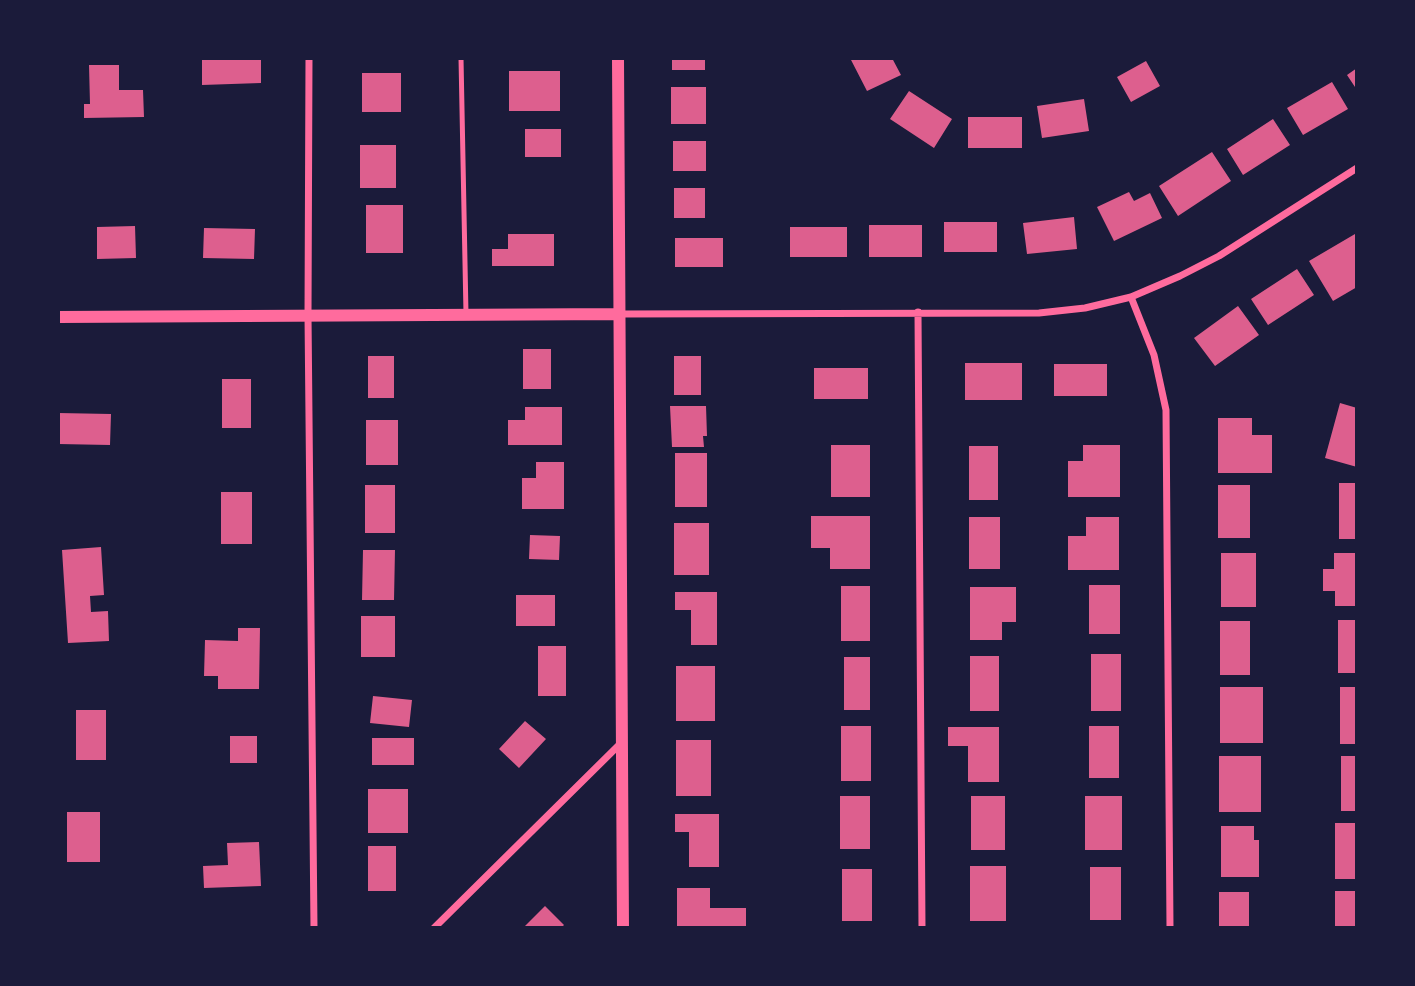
<!DOCTYPE html>
<style>
body{margin:0}
#map{position:relative;width:1415px;height:986px;overflow:hidden;background:#1b1b3a;font-family:Poppins,sans-serif}
canvas{display:block}
.frame{position:absolute;inset:0;border:60px solid #1b1b3a;pointer-events:none}
</style>
<div id="map">
<canvas width="1415" height="986"></canvas>
<div class="frame"></div>
</div>
<script>
const context = document.querySelector('canvas').getContext('2d');
context.lineJoin = 'round';
function paint(path, color) { context.fillStyle = color; context.fill(path, 'evenodd'); }
function stroke(path, color, width, dash) { context.strokeStyle = color; context.lineWidth = width; context.lineCap = dash ? 'butt' : 'round'; context.setLineDash(dash || []); context.stroke(path); }
paint(new Path2D(`
 M202,58h59v25l-59,2z
 M672,58h33v12h-33z
 M850,58h42l9,17 -34,16z
 M1146,61l14,25 -29,16 -14,-25z
 M89,65h30v25h24l1,27 -60,1v-14h6z
 M1357,68v22l-10,-15z
 M509,71h51v40h-51z
 M362,73h39v39h-39z
 M1332,82l16,27 -45,26 -16,-27z
 M671,87h35v37h-35z
 M909,91l43,28 -18,29 -44,-29z
 M1084,99l5,32 -47,7 -5,-32z
 M968,117h54v31h-54z
 M1273,119l17,26 -47,30 -16,-26z
 M525,129h36v28h-36z
 M673,141h33v30h-33z
 M360,145h36v43h-36z
 M1212,152l19,29 -53,35 -19,-30z
 M674,188h31v30h-31z
 M1129,192l5,9 16,-8 12,25 -48,23 -17,-34z
 M366,205h37v48h-37z
 M1074,217l3,32 -50,5 -4,-31z
 M944,222h53v30h-53z
 M869,225h53v32h-53z
 M135,226l1,32 -39,1v-32z
 M790,227h57v30h-57z
 M204,228l51,1 -1,30 -51,-1z
 M508,234h46v32h-62v-17h16z
 M1355,234l2,4v49l-24,14 -24,-40z
 M675,238h48v29h-48z
 M1297,269l17,26 -46,30 -17,-26z
 M1238,306l21,29 -44,31 -21,-28z
 M523,349h28v40h-28z
 M368,356h26v42h-26z
 M674,356h27v39h-27z
 M965,363h57v37h-57z
 M1054,364h53v32h-53z
 M814,368h54v31h-54z
 M222,379h29v49h-29z
 M1340,403l17,5v59l-32,-9z
 M670,406h36l1,30h-4l1,11h-32z
 M525,407h37v38h-54v-25h17z
 M58,413l53,1 -1,31 -52,-1z
 M1218,418h34v17h20v38h-54z
 M366,420h32v45h-32z
 M831,445h39v52h-39z
 M1083,445h37v52h-52v-36h15z
 M969,446h29v54h-29z
 M675,453h32v54h-32z
 M536,462h28v47h-42v-31h14z
 M1339,483h18v56h-18z
 M365,485h30v48h-30z
 M1218,485h32v53h-32z
 M221,492h31v52h-31z
 M811,516h59v53h-40v-21h-19z
 M969,517h31v52h-31z
 M1086,517h33v53h-51v-34h18z
 M674,523h35v52h-35z
 M530,535l30,1 -1,24 -30,-1z
 M101,547l3,48 -14,1 1,16 17,-1 1,30 -41,2 -6,-93z
 M363,550h32l-1,50h-32z
 M1221,553h35v54h-35z
 M1334,553h23v53h-22v-15h-12v-22h11z
 M1089,585h31v49h-31z
 M841,586h29v55h-29z
 M970,587h46v35h-14v18h-32z
 M675,592h42v53h-26v-35h-16z
 M516,595h39v31h-39z
 M361,616h34v41h-34z
 M1338,620h19v53h-19z
 M1220,621h30v54h-30z
 M238,628h22l-1,61h-41v-13h-14l1,-36 33,1z
 M538,646h28v50h-28z
 M1091,654h30v57h-30z
 M970,656h29v55h-29z
 M844,657h26v53h-26z
 M676,666h39v55h-39z
 M1220,687h43v56h-43z
 M1340,687h17v57h-17z
 M373,696l39,4 -3,27 -39,-4z
 M76,710h30v50h-30z
 M525,721l21,18 -27,29 -20,-19z
 M841,726h30v55h-30z
 M1089,726h30v52h-30z
 M948,727h51v55h-31v-36h-20z
 M230,736h27v27h-27z
 M372,738h42v27h-42z
 M676,740h35v56h-35z
 M1219,756h42v56h-42z
 M1341,756h16v55h-16z
 M368,789h40v44h-40z
 M840,796h30v53h-30z
 M971,796h34v54h-34z
 M1085,796h37v54h-37z
 M67,812h33v50h-33z
 M675,814h44v53h-30v-35h-14z
 M1335,823h22v56h-22z
 M1221,826h33v14h5v37h-38z
 M259,842l2,44 -57,2 -1,-22 25,-1 -1,-22z
 M368,846h28v45h-28z
 M970,866h36v55h-36z
 M1090,867h31v53h-31z
 M842,869h30v52h-30z
 M677,888h33v20h36v20h-69z
 M1335,891h22v37h-22z
 M1219,892h30v36h-30z
 M545,906l19,19 -3,3h-38z`), '#dd5f8e');
stroke(new Path2D(`
 M461,58l5,256`), '#ff6b9d', 5);
stroke(new Path2D(`
 M309,58l-1,257 6,613
 M1131,297l23,58 12,55 4,518
 M918,312l4,616
 M620,314l419,-1 46,-5 46,-11 49,-21 39,-20 138,-88
 M434,928l187,-185`), '#ff6b9d', 7);
stroke(new Path2D(`
 M618,58l5,870
 M58,317l562,-3`), '#ff6b9d', 12);
</script>
